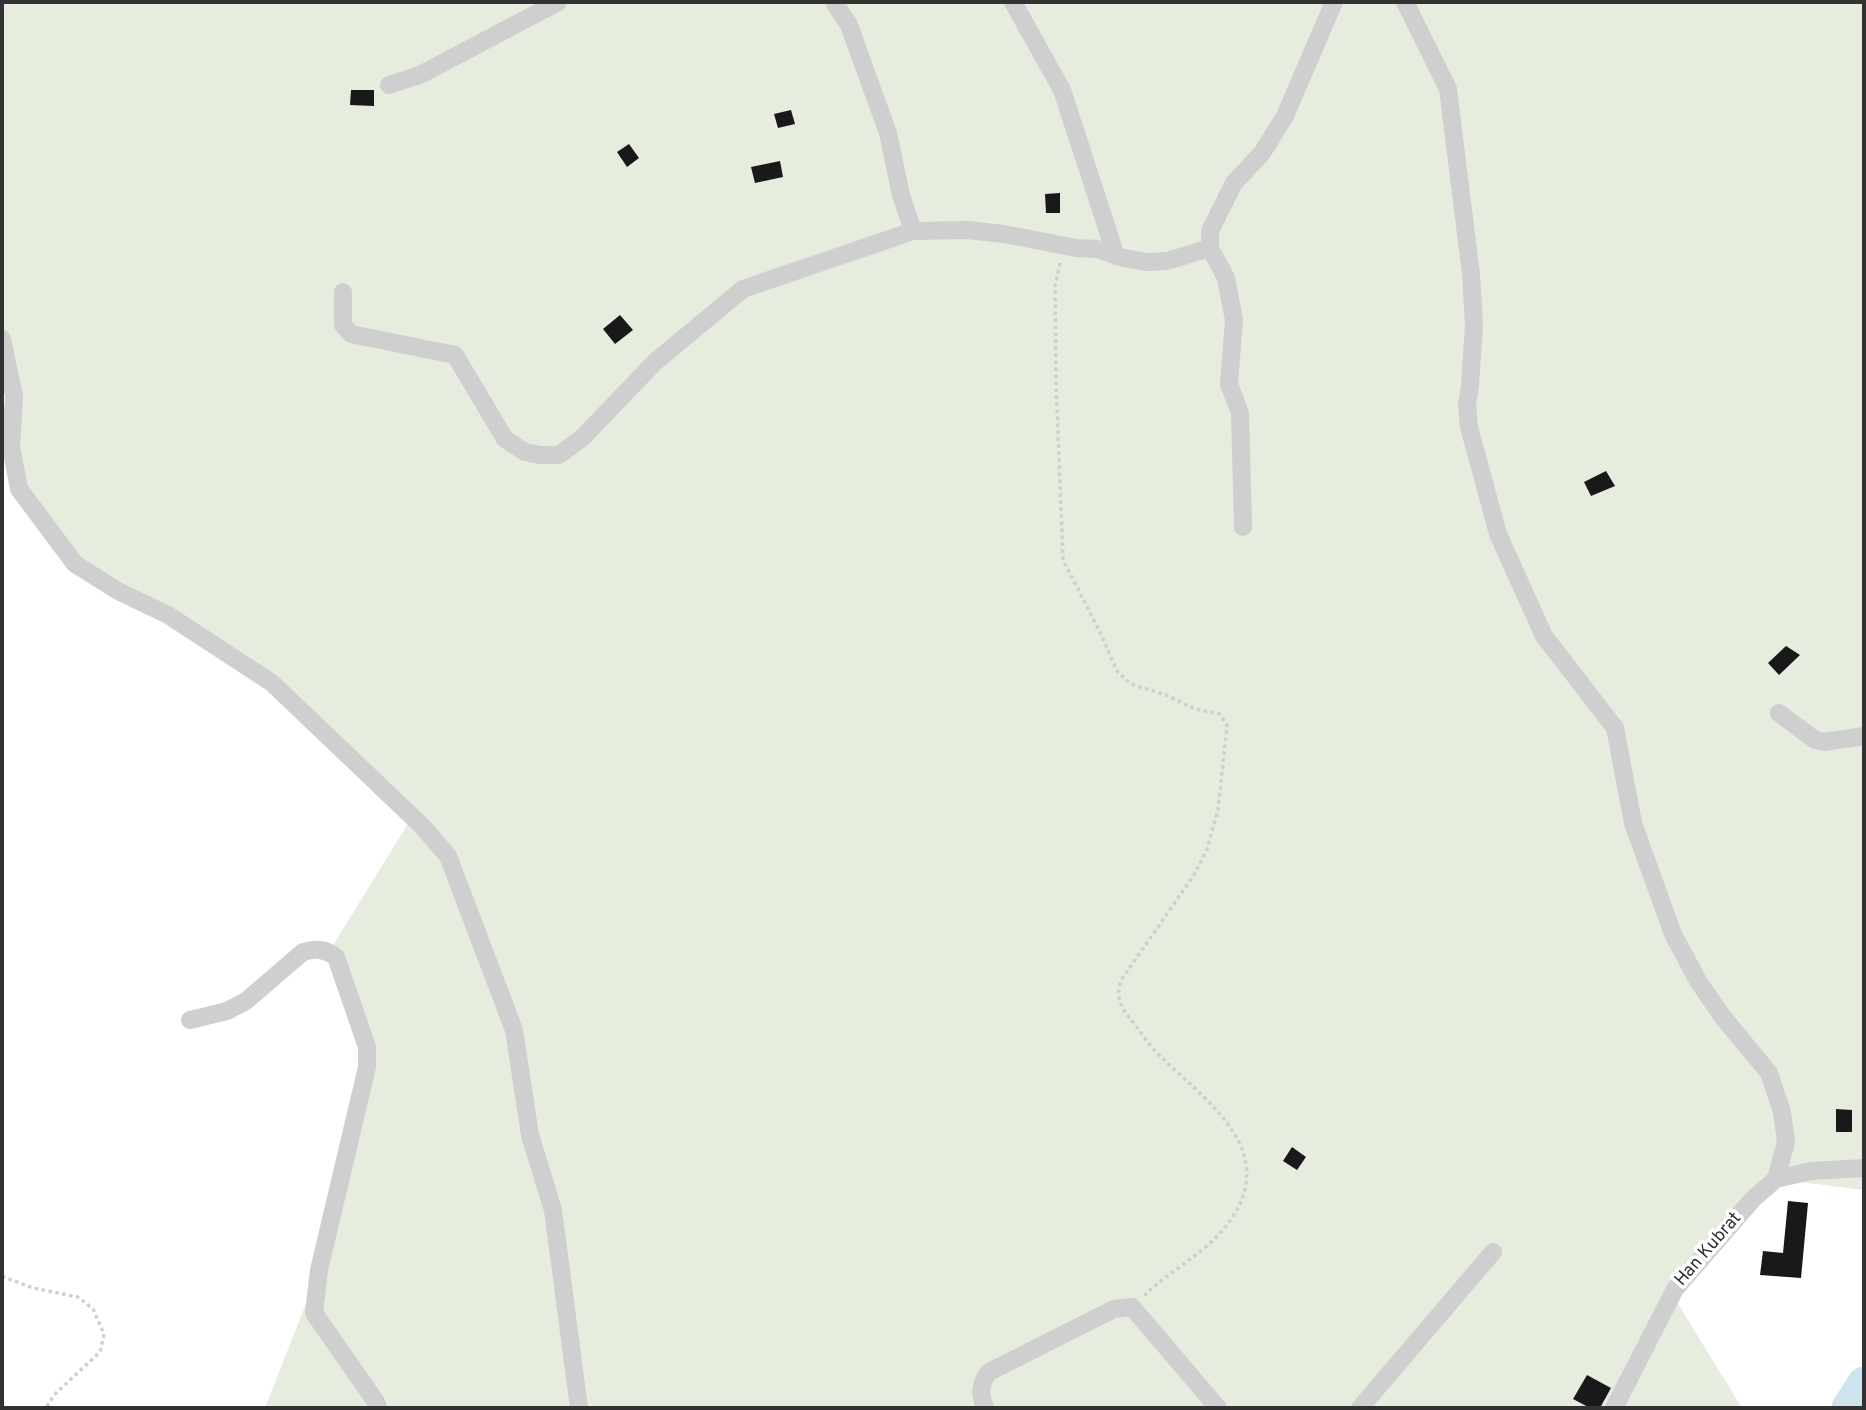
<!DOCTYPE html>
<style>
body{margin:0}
#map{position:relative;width:1866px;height:1410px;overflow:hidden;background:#fff;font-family:Overpass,sans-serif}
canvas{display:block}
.frame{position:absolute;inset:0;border:4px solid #323232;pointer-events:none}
</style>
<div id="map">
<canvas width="1866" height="1410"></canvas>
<div class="frame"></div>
</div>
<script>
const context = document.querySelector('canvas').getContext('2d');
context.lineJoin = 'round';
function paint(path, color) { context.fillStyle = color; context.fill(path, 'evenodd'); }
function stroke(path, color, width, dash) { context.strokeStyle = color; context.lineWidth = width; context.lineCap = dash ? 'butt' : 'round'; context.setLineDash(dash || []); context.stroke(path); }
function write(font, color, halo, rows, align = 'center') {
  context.font = font + ' Overpass,sans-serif'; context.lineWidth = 7; context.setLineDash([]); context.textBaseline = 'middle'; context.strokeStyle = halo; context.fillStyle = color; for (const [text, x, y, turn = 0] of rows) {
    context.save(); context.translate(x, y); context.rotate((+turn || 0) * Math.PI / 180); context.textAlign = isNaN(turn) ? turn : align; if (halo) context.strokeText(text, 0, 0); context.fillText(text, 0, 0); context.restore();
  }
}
paint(new Path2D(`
 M2,2h1862v1188l-88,-11 -104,115 70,114h-1477l54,-138 48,-203 -38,-115 83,-135 -140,-134 -197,-119 -56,-75 -17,-150z`), '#e6ecde');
stroke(new Path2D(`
 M1848,1408l16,-25`), '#cde4ef', 33);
paint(new Path2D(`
 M351,90h23v16l-24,-1z
 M791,110l4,14 -17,4 -4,-14z
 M629,144l10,14 -12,9 -10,-15z
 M780,161l3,16 -28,6 -4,-16z
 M1060,193v20h-14l-1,-19z
 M620,315l13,15 -18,14 -12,-15z
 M1606,471l9,15 -24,10 -7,-14z
 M1786,646l14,9 -21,20 -11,-12z
 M1836,1109l16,1v22h-16z
 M1292,1147l14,10 -9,13 -14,-9z
 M1788,1201l20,2 -7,75 -41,-3 3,-24 20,2z
 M1587,1375l24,13 -11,20h-10l-17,-9z`), '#191919');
stroke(new Path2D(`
 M1060,263l-5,23 1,96 7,178 37,72 17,39 14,13 35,11 29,14 25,5 7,12 -9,84 -11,39 -13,26 -73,105c-7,21 3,31 16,47 7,10 14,21 23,29 52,50 126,100 62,175 -22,25 -54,41 -78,65
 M2,1276l31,12 45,9 15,12 11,25 -4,18 -46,43 -8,13`), '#cfcfcf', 3.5, [3.5, 3.5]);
stroke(new Path2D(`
 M834,2l15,23 39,108 13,62 12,36
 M1013,2l49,88 54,166
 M1405,2l43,87 23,185 3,51 -4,61 -3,18 2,23 29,107 46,102 71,92 18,95 40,111 25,47 24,35 47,57 13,39 4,30 -10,37
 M389,85l31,-10 138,-73
 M343,292v33l8,9 104,21 50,84 20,13 15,3h19l23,-17 73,-76 88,-73 170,-58 54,-1 37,4 72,14 21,1 27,9 23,4 20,-1 43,-13
 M2,339l12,57 -3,51 8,42 56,75 43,27 50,24 104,68 150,143 26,30 66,174 16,105 23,75 26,198
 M1243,527l-3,-114 -11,-29 5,-64 -8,-42 -16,-30v-17l24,-48 28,-30 23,-37 49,-114
 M1779,713l36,27 9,2 40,-6
 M190,1020l37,-9 19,-10 57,-49c13,-4 22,-3 33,5l31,90v20l-48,203 -5,43 62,89 2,6
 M985,1408c-5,-15 -6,-23 4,-36l125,-63 18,-2 86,101
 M1360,1408l133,-156
 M1614,1408l61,-119 78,-90 23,-20 35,-8 53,-3`), '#cfcfcf', 18);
write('18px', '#323232', '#fff', [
 ["Han Kubrat",1709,1250,-49]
]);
</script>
